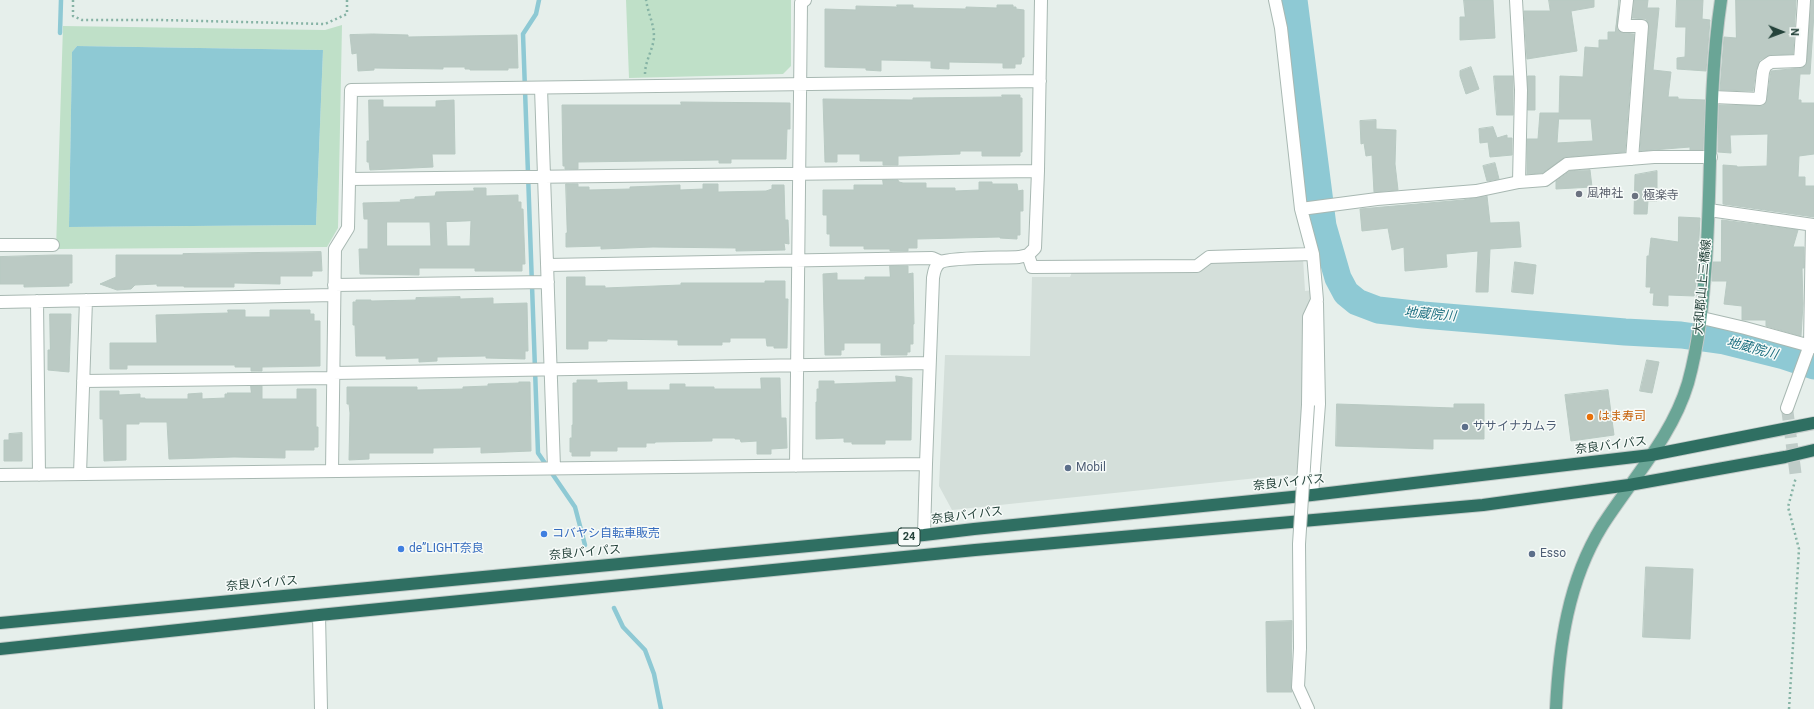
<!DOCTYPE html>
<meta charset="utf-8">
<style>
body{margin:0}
#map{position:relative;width:1814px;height:709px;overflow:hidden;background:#e6efeb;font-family:Roboto,sans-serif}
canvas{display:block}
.north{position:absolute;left:1762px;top:12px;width:40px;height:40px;-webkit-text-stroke:3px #f7fbf9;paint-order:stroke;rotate:91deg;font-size:11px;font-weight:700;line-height:16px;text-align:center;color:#24423a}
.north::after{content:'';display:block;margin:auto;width:14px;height:18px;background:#24423a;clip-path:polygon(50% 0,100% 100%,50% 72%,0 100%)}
</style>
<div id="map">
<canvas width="1814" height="709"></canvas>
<div class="north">N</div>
</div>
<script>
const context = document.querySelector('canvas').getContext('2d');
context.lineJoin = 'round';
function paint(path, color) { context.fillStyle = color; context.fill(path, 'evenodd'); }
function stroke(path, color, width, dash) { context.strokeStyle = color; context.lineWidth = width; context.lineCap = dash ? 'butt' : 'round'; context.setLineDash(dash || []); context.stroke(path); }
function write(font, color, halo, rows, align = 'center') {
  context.font = font + ' Roboto,"Noto Sans JP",sans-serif'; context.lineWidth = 3; context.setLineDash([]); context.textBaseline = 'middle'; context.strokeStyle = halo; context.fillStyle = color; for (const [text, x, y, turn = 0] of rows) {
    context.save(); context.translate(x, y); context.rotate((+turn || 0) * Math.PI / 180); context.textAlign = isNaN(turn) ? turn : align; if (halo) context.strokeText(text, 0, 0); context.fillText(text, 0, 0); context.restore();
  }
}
paint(new Path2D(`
 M1303,258l2,33 9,-1 -6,187 -22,-2 -334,35 -13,-24 6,-131 85,1 2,-79h38l3,-7 135,-11z`), '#d4dfda');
paint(new Path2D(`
 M626,0h165v66l-8,8 -154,4z
 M342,25l-4,203 -11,19 -271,2 7,-223 262,4zM77,46l246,4 -7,175 -247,2 3,-175z`), '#bfe0c8');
paint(new Path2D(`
 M77,46l246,4 -7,175 -247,2 3,-175z`), '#8ec9d4');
stroke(new Path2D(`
 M539,0l-3,14 -13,20 15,419 37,54 10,38
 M60,33l1,-33
 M614,608l9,19 22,23 9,24 7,35`), '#8ec9d4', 4.5);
stroke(new Path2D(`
 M1294,0l29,226 15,52 8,15 11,9 21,8 45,5 202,17 56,3 43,6 60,15 30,10`), '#8ec9d4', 27);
const building = new Path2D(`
 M1464,0h29l2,38 -35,2v-23h5z
 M1549,0h45v7l-23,4 6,40 -50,8 -3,-48h26z
 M1619,0l-2,29 7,4 10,1 -9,118 -59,5 -24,16 -15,1v-35h11l2,-26h19l-2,30 36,-2 -2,-22h-32l1,-43 23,1 2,-30 14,1v-8h9v-8h7z
 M1634,0h14l-1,8h12l-6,62 18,2 -3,25h10v2l27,1 -2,50h-13v-3l-50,4 9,-124 -3,-8 -14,-1z
 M1677,0h26l-1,19 8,1 -4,51 -29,-2v-11l8,-1 1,-30h-10z
 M1736,0h60l-3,54 -23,1 -10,5 -4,10 -3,21 -33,-1 4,-53 12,1z
 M1811,0h3v13l-4,61h-10l-2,26h3v3h13v51l-15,2 -1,21h7v9h9v31l-91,-13v-39l14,1v1l30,-1 1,-32 -38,1 1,18 -13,-1 1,-47 44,1 4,-6 4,-29 29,-3 6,-3z
 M897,5h16v3l53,1v-2l31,1v-3h16v2h3v2l8,1v47h-2l-1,7h-6v4h-12v-5l-54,-1v7l-18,-1v-7l-50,-1v11l-15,-1v-2l-41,-1v-58l31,1v-4l41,1z
 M373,34l35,1v2l109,-2 1,33h-10v2h-38v-1h-5v-2h-22v2l-69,-1v2l-16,1 -1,-18 -5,1 -2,-19z
 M1471,67l8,22 -13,5 -6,-18v-5z
 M1494,76h19v39h-16z
 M1528,76h7v34h-7z
 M1002,95h18v3h2v54h-2v4h-38v-5h-22v3l-62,2v9h-15v-4h-23v-7h-23v8h-12l-2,-63 90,1v-2l89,-1z
 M369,100h14v7h53v-6l18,-1 1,54h-23l1,13 -63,3 -1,-8h-2v-21h2z
 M681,102l109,1v26h-3l-1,30h-55v4h-12v-3l-141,2v7h-13v-3h-2l-1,-61h119z
 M1376,120v9l20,1 -1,34 3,26 -24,2 -2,-37 -6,1 -2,-13 -3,1 -1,-23z
 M1493,127l4,11 10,-3v3h5v17l-22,2 -2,-15 -8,1 -1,-14z
 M1495,163l4,16 -12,2 -4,-15z
 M1590,170l2,17 -36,2v-8l14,-10z
 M1657,171v30h-9l-1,13h-13l1,-39z
 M883,180h15l1,2 4,1h23v5h29v3l24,-1v-8h13v2h25l1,7 5,-1v21h-3v24h-3v4l-17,-1v-1l-83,2v9h-9v3h-18v-2h-26v-3h-34v-12h-3v-19h-4v-25h31v-5h29z
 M566,184h12v3h11v3l41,-1v-2l50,-2v5l23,-1v-5h15v8l48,-1 6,-2v-4h12l1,35h3l1,24 -5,-1 1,7 -49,1v-3l-83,-1 -52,2v-3l-35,1v-14h1z
 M474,188h12v8l32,-1v7h3v7h2l2,55h-3v7h-47v-3h-56v7l-59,-1 -1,-25h9v-30h-4l-1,-16 38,-1 -1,-2 15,-1v-2l20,-1 1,-4 38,-1zM471,221l-1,25h-23l-1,-24zM387,222h43l1,24h-44z
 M1487,196l3,27 29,-1 2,25 -31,2 -2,43h-12l2,-41 -32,3 1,13 -42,4 -1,-24 -12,3 -4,-22 -26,3 -2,-22 103,-9z
 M1679,217l21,1 -3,58 -3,20 -26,-1v11l-15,-1 1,-12h-4l1,-6h-5l1,-31h2l2,-18 27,4z
 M1722,220l76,10 -5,17h11v21h-2l1,36 -2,32 -35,-10v-6h-24v-14l-18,-2 3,-23h-15l1,-19h8z
 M321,252l1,19h-10v5h-32v8l-46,-1v4h-50v-1h-27v-2l-22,1 -4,4 -14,1 -17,-6 16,-7v-22h67v-1z
 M54,255h18v28h-3v3l-45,1v-3h-24v-27z
 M1515,262l21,3 -3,29 -21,-2z
 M890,266h18v8l5,-1 1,51h-1v20h-3v8h-3v3h-26v-12h-37v7h-3v5h-16l-2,-81 14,-1v7h28v-3h25z
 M567,277h18v9h20v2l76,-3v-2h84v-2h20v18h3l-1,49h-13v-2h-7l-1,-8h-36v4h-8v3h-44v-5l-71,-1v2h-19v8h-21z
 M460,297v2l33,-1v6l34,-1 1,48h-3v8l-39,-1v-2l-49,1v4l-18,1v-4l-33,1v-3h-30l-1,-31h-2v-23h3v-2h15v1l45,-1v-2z
 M228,310h17v7h25v-7h40v4h4v7h6v45l-58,1v4h-11v-4h-16v-2h-108v4h-17v-26h47l-1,-28 72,-2z
 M50,314h21l-2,58 -21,-2v-20h2z
 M1647,360l12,2 -7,31 -12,-2z
 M896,376l16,2 -1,62h-26v4h-33v-2h-8v-4l-28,1v-37h1v-13h2v-8h15v3l62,-2z
 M761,378h19l1,40h5l1,30 -16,1v5h-14v-13l-16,1 -1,-3h-5v-1h-23v3l-57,1v1h-9v4h-29v4h-27v5h-18v-4h-2v-14h2v-13h1v-42h4v-3h20v3l30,-1v8h43v-6h15v3h29v2h47z
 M519,382h11l1,69 -50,2v-6l-48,1v5h-64v6l-20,1 1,-47 -1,-9h-2v-17h70v3l46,-1v-2l25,-1v-2l31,-1z
 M251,386h11v13h35v-10h19v38h2v20h-4v3h-29v8l-51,-1 -65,2 -2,-37h-28v2h-13v36l-22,1 -1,-42h-3v-28h19v4l21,-1v4h5v1h43v-5l14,-1v6l23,-1v-4h3l-1,-1h24z
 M1608,390l6,45 -43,6 -6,-46z
 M1337,404l117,4v-4h30v35h-51v10l-97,-3z
 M22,433v28h-18v-21h5v-6z
 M1646,567l47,2 -3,70 -47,-2z
 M1292,621l-1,66 1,5h-25l-1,-70z`);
paint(building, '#bbcac4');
stroke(building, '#b8c9c2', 1);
stroke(new Path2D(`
 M1787,408l9,69`), '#bfccc8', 12, [12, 6]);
const minor = new Path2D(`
 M1275,0l6,28 20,181 12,45 4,46 -8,17 -1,88
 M1516,0l5,90 -2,92
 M1627,0l-3,26h18l-10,133
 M541,88l13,380
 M1713,97l47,2 3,-27 2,-6 6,-4 29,-1 4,-61
 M350,179l688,-8
 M1301,209l76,-10 99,-8 43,-9 26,-2 22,-16 87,-7h57
 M1709,210l105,15
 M0,245h53
 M1028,255l4,12 165,-1 12,-9 104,-3
 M548,265l384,-7 9,4
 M334,285l214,-3
 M37,301l2,174
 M0,302l334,-7
 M1702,318l43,10 69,19
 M333,373l596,-10
 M83,381l250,-3
 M1787,408l23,-63 2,-120
 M926,464l7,-186c1,-6 2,-13 8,-16 11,-5 63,-4 78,-5l9,-2 7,-7 3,-77 3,-171
 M796,466l5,-463 4,-3
 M332,471l3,-222 13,-21 3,-138 689,-9
 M80,474l6,-174
 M0,475l926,-11 -2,71
 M1312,495l7,-91 -2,-101
 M319,615l2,94
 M1300,648l-2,39 10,22`);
const major = new Path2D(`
 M1556,709c3,-63 12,-128 46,-183 30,-47 70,-89 86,-143 11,-40 15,-81 18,-122 6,-87 2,-175 15,-261`);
const highway = new Path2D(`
 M0,623l924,-88 50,-6 338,-34 339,-40 163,-32
 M0,649l319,-34 656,-65 508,-45 146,-20 156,-28 29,-7`);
stroke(minor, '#a8b8b2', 14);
stroke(major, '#c2cac8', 14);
stroke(highway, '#c2cac8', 14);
stroke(new Path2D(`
 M73,0v16l9,4h79l164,4 22,-10v-14
 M645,74c0,-13 8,-24 9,-37 0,-13 -6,-24 -8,-37
 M1789,709l10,-160 -11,-42 8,-30`), '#86b3a5', 2.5, [2, 3]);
stroke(minor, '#fff', 12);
stroke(major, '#6aa596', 12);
stroke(highway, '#2f6f62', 12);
const minorBridge = new Path2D(`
 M1300,648l-1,-104 9,-139`);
stroke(minorBridge, '#a8b8b2', 14, []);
stroke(minorBridge, '#fff', 12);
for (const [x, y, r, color] of [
 [1579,194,4,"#6b7280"],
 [1635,196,4,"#6b7280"],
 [1590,417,4,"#e8710a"],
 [1465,427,4,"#5c6f8a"],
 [1068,468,4,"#5c6f8a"],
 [544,534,4,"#3f7fe0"],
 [401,549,4,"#3f7fe0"],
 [1532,554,4,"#5c6f8a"]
]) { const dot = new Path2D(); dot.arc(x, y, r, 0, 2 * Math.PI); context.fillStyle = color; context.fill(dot); stroke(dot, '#f7fbf9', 1.5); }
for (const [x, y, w] of [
 [909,537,22]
]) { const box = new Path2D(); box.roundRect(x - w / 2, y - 9, w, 18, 3); context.fillStyle = '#f7fbf9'; context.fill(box); stroke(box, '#24423a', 1); }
write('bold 11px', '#24423a', null, [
 ["24",909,537]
]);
write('12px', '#5b616d', '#f7fbf9', [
 ["風神社",1587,194],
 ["極楽寺",1643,196]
], 'left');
write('12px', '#24423a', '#f7fbf9', [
 ["大和郡山上三橋線",1703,287,-85],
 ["奈良バイパス",1611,446,-7],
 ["奈良バイパス",1289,483,-6],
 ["奈良バイパス",967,516,-7],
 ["奈良バイパス",585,553,-5],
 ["奈良バイパス",262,584,-5]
]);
write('12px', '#c56008', '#f7fbf9', [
 ["はま寿司",1598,417]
], 'left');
write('12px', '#4e5e75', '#f7fbf9', [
 ["ササイナカムラ",1473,427],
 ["Mobil",1076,468],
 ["Esso",1540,554]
], 'left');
write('12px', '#366cbe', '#f7fbf9', [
 ["コバヤシ自転車販売",552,534],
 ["de”LIGHT奈良",409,549]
], 'left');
write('italic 13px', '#1c6f80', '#f7fbf9', [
 ["地蔵院川",1430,315,5],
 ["地蔵院川",1752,349,15]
]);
</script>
